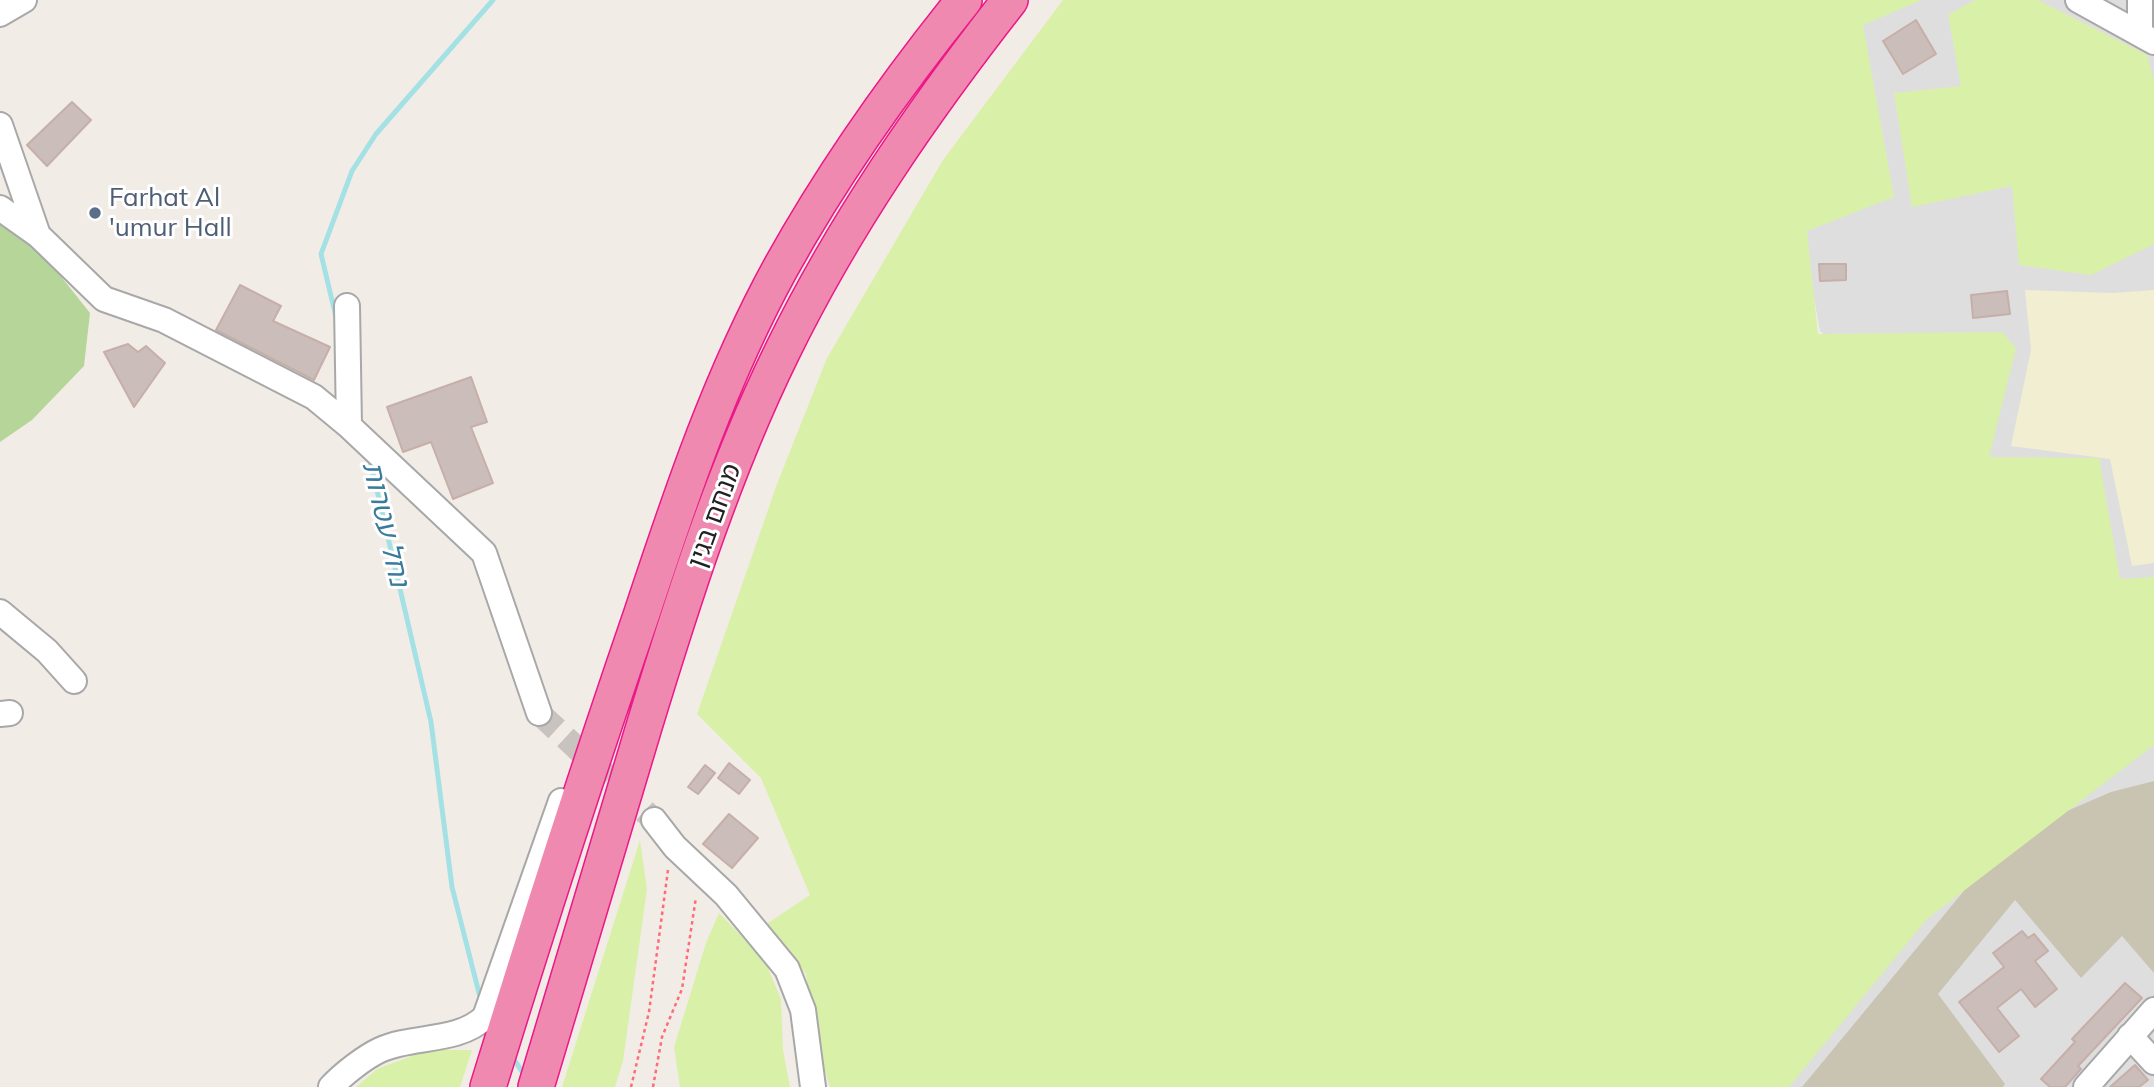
<!DOCTYPE html>
<meta charset="utf-8">
<style>
body{margin:0}
canvas{display:block;background:#f2ece7}
</style>
<canvas width="2154" height="1087"></canvas>
<script>
const context = document.querySelector('canvas').getContext('2d');
context.lineJoin = 'round';
function paint(path, color) { context.fillStyle = color; context.fill(path, 'evenodd'); }
function stroke(path, color, width, dash) { context.strokeStyle = color; context.lineWidth = width; context.lineCap = dash ? 'butt' : 'round'; context.setLineDash(dash || []); context.stroke(path); }
function write(font, color, halo, rows, align = 'center') {
  context.font = font + ' Mulish,"Noto Sans Hebrew",sans-serif'; context.lineWidth = 6; context.setLineDash([]); context.textBaseline = 'middle'; context.strokeStyle = halo; context.fillStyle = color; for (const [text, x, y, turn = 0] of rows) {
    context.save(); context.translate(x, y); context.rotate((+turn || 0) * Math.PI / 180); context.textAlign = isNaN(turn) ? turn : align; if (halo) context.strokeText(text, 0, 0); context.fillText(text, 0, 0); context.restore();
  }
}
paint(new Path2D(`
 M1879,0h275v656l-334,-325 -18,-98 60,-211z
 M2154,708v379h-426z`), '#dfdede');
paint(new Path2D(`
 M2154,781v192l-32,-37 -41,42 -66,-78 -77,94 67,90 -2,3h-201l185,-224 50,-39 74,-32z`), '#c8c4b1');
paint(new Path2D(`
 M2025,290l87,3 42,-3v273l-22,3 -22,-107 -99,-13 20,-96z`), '#f2eed1');
paint(new Path2D(`
 M1063,0h859l-59,25 31,172 -87,34 11,103 184,-2 14,16 -27,109 110,1 21,121 34,-2v168l-227,174 -138,168h-959l-12,-38 -12,-75 -41,-49 45,-30 -49,-117 -64,-64 80,-230 50,-126 116,-198z
 M1975,0h63l109,55 7,26v163l-63,31 -72,-10 -7,-79 -100,21 -18,-114 67,-7 -13,-71z
 M640,840l7,49 -24,172 -8,26h-53z
 M719,913l45,46 17,40 2,51 7,37h-110l-6,-40 32,-104z
 M428,1050h44l-12,37h-104l21,-18z`), '#d9f0a9');
paint(new Path2D(`
 M0,214l32,26 58,73 -6,53 -52,54 -32,22z`), '#b6d598');
stroke(new Path2D(`
 M336,317l-15,-63 31,-83 24,-37 117,-134
 M369,456l62,266 21,165 29,114
 M511,1055l14,21`), '#a4e1e4', 5);
const building = new Path2D(`
 M1916,20l20,34 -33,20 -20,-33z
 M72,102l19,18 -44,46 -20,-21z
 M1819,264h27v16l-26,1z
 M240,285l41,21 -8,15 57,26 -16,33 -98,-50z
 M2007,291l3,23 -37,4 -2,-23z
 M128,344l10,8 8,-6 19,17 -31,44 -30,-55z
 M471,377l16,45 -16,5 22,56 -40,16 -22,-57 -28,10 -16,-45z
 M729,763l21,17 -11,14 -21,-16z
 M705,765l10,8 -17,21 -10,-7z
 M729,814l29,24 -26,30 -29,-24z
 M2022,931l6,7 6,-4 14,17 -13,10 22,28 -22,18 -14,-18 -24,19 22,28 -20,16 -40,-50 45,-35 -11,-14z
 M2125,983l17,15 -64,68 3,3 -16,18h-15l-9,-8 34,-37 -3,-3z
 M2135,1065l13,15 -9,7h-29z`);
paint(building, '#cbbdba');
stroke(building, '#c6afa8', 2);
stroke(new Path2D(`
 M539,713l115,107`), '#c8c3bf', 24, [24, 12]);
const minor = new Path2D(`
 M2078,0l76,42
 M2140,0v34
 M0,14l24,-14
 M0,125l38,110 66,64 60,21 150,77 35,29 135,127 55,160
 M0,208l38,27
 M347,306l2,120
 M0,612l47,39 27,30
 M0,714l10,-1
 M654,820l21,27 51,48 61,74 16,41 10,77
 M2130,1036l24,26
 M331,1087c12,-13 34,-30 49,-37 33,-15 78,-7 105,-33l76,-216
 M2086,1087l68,-77`);
const highway = new Path2D(`
 M488,1087c49,-159 100,-317 154,-474 39,-118 79,-237 139,-346 52,-94 116,-184 183,-267
 M536,1087c36,-119 71,-238 107,-357 39,-128 80,-258 139,-378 62,-127 141,-241 228,-352`);
stroke(minor, '#a8a8a8', 28);
stroke(highway, '#ec1889', 38);
stroke(new Path2D(`
 M631,1087l18,-75 19,-142
 M653,1087l9,-50 20,-48 14,-92`), '#ff6b78', 2.5, [3.5, 3.5]);
stroke(minor, '#fff', 24);
stroke(highway, '#f089af', 35);
for (const [x, y, r, color] of [
 [95,213,7,"#5c6f8a"]
]) { const dot = new Path2D(); dot.arc(x, y, r, 0, 2 * Math.PI); context.fillStyle = color; context.fill(dot); stroke(dot, '#fff', 2.5); }
write('26px', '#4e5e75', '#fff', [
 ["Farhat Al",109,198],
 ["'umur Hall",109,228]
], 'left');
write('26px', '#212121', '#fff', [
 ["מנחם בגין",715,516,-70]
]);
write('italic 28px', '#397b9a', '#fff', [
 ["נחל עטרות",385,524,77]
]);
</script>
